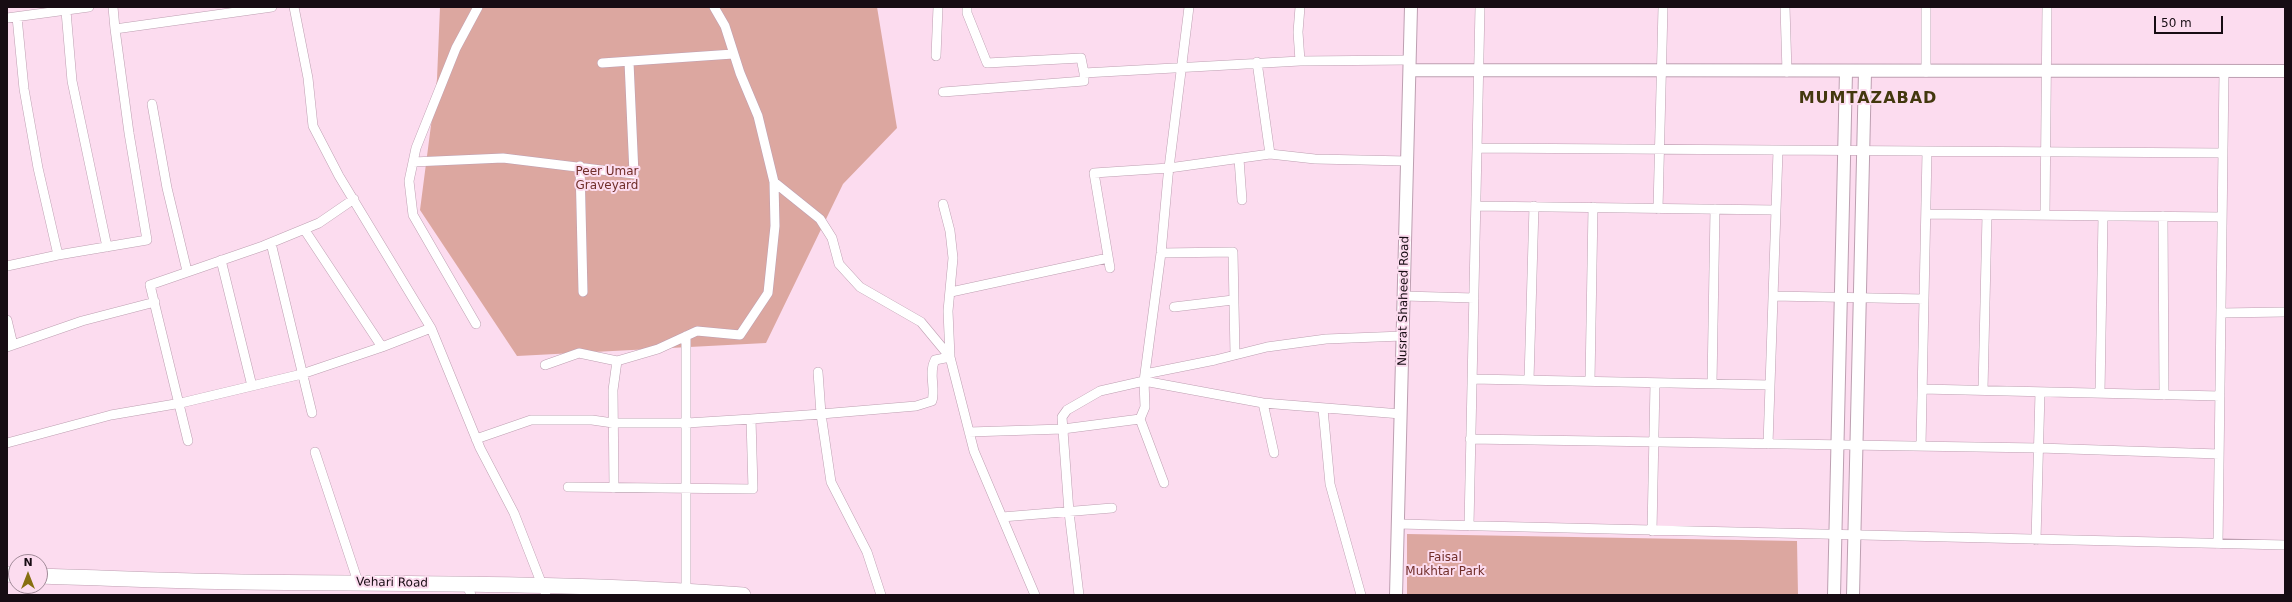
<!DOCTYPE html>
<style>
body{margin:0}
#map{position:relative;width:2292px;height:602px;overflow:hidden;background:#fcdcef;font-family:"DejaVu Sans",sans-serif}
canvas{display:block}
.frame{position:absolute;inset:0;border:8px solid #170c13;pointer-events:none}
.north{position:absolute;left:8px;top:554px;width:40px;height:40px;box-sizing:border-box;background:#fcdcef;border:1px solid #a08997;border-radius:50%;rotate:0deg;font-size:11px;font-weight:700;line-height:16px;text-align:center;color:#170c13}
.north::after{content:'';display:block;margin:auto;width:14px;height:18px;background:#876f10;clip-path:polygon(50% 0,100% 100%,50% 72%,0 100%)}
.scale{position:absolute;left:2154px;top:16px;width:69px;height:18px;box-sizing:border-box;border:2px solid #170c13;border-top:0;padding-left:5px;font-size:12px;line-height:14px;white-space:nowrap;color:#170c13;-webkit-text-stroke:3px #fcdcef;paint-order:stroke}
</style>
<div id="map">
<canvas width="2292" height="602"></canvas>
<div class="frame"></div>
<div class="north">N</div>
<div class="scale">50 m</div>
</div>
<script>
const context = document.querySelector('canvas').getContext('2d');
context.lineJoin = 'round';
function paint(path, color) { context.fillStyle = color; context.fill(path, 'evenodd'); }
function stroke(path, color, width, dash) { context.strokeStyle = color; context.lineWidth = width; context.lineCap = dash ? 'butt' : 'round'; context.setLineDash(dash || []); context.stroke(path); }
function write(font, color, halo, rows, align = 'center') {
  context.font = font + ' "DejaVu Sans",sans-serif'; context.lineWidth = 4; context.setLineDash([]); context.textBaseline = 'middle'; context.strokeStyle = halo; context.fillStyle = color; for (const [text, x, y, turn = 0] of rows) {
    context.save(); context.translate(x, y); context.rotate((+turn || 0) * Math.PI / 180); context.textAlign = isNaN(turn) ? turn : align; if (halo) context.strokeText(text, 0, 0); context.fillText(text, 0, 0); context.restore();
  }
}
paint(new Path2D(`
 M440,7h437l20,121 -54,56 -77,159 -249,13 -97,-146 17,-131z
 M1407,534l390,7 1,54h-391z`), '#dca7a0');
const minor = new Path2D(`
 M113,7l2,22
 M294,7l14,71 5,48 26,50 92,152 49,120 34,65 32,82
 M714,7l11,19 15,47 18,43 16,66 46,37 12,19 7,26 21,23 61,35 29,35
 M967,7v6l20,50 94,-5 3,15
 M1785,7l2,65
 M66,11l6,70 35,166
 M17,17l7,72 14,79 20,87
 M7,18l82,-11
 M936,56l2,-49
 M1300,61l110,-1
 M602,63l131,-9
 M1926,72v-65
 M943,92l141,-11v-8l216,-12 -2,-29 2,-25
 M152,104l15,84 20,83
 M1477,148l746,5
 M1270,154l45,5 92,2
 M1239,159l3,41
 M413,162l90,-4 131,16 -5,-112
 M580,166l3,126
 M943,204l7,27 3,27 -5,53 2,46 24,94 61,144
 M1476,206l300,4
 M1658,209l5,-202
 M1926,214l296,3
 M2045,215l2,-208
 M2163,216l1,179
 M304,229l78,118
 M271,243l41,170
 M1161,253l72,-1 2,103
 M221,260l31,126
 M7,266l51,-11 89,-15 -18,-107 -14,-104 157,-22
 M1110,268l-16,-95 75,-5 101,-14 -13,-92
 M951,292l157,-34
 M1404,296l70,2
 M1773,296l151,3
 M1174,307l59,-7
 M2221,313l64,-1
 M7,320l6,25
 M476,324l-63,-109 -4,-34 7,-33 40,-100 22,-41
 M7,347l75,-26 73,-19
 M545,365l34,-12 38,8 41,-12 39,-18 43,4 28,-42 7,-67 -1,-44
 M818,372l3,42 95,-8 16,-5c4,-13 -4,-28 3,-41l15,-3
 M1145,374l70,-14 52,-13 59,-8 77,-3
 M1472,379l298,6
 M1529,380l5,-174
 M1590,381l3,-174
 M1712,384l3,-175
 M1922,389l298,7
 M1983,390l4,-175
 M2100,393l3,-177
 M1263,403l11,50
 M1323,409l7,75 31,111
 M969,432l94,-3 77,-10
 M476,439l55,-19h61l21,3h74l64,-4
 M1470,439l569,9 180,6
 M188,441l-38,-156 113,-39 56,-23 35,-24
 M7,443l104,-28 70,-12 121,-29 80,-27 49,-19
 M1768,444l10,-293
 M1921,446l6,-294
 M315,452l43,130
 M1164,483l-24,-64 5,-12 -1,-26 17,-128 7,-77 21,-169
 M568,487l185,2 -2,-70 70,-5 10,68 36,70 14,43
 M614,488l-1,-98 4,-29
 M1002,517l110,-9
 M1398,524l887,21
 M1469,526l11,-519
 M1652,531l3,-148
 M2036,540l4,-148
 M2218,544l6,-473
 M467,585l4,10
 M686,591v-255
 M1079,595l-10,-83 -7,-95 5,-7 33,-19 44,-10 119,22 138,11`);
const tertiary = new Path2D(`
 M1410,70l875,1
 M1396,595l15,-588
 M1834,595l12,-523
 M1853,595l12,-523`);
const primary = new Path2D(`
 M7,574l9,1
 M40,576c67,2 134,5 202,6 167,2 335,0 501,13`);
stroke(minor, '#bd9fb1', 10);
stroke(tertiary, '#bd9fb1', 14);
stroke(primary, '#bd9fb1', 16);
stroke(minor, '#fff', 9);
stroke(tertiary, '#fff', 12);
stroke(primary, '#fff', 15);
write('12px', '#702e29', '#fcdcef', [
 ["Peer Umar",607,172],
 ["Graveyard",607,186],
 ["Faisal",1445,558],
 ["Mukhtar Park",1445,572]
]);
write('12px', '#170c13', '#fcdcef', [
 ["Nusrat Shaheed Road",1404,301,-89],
 ["Vehari Road",392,583,1]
]);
context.letterSpacing = '1px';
write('bold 16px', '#43380e', '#fcdcef', [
 ["MUMTAZABAD",1868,99]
]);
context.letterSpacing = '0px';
</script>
